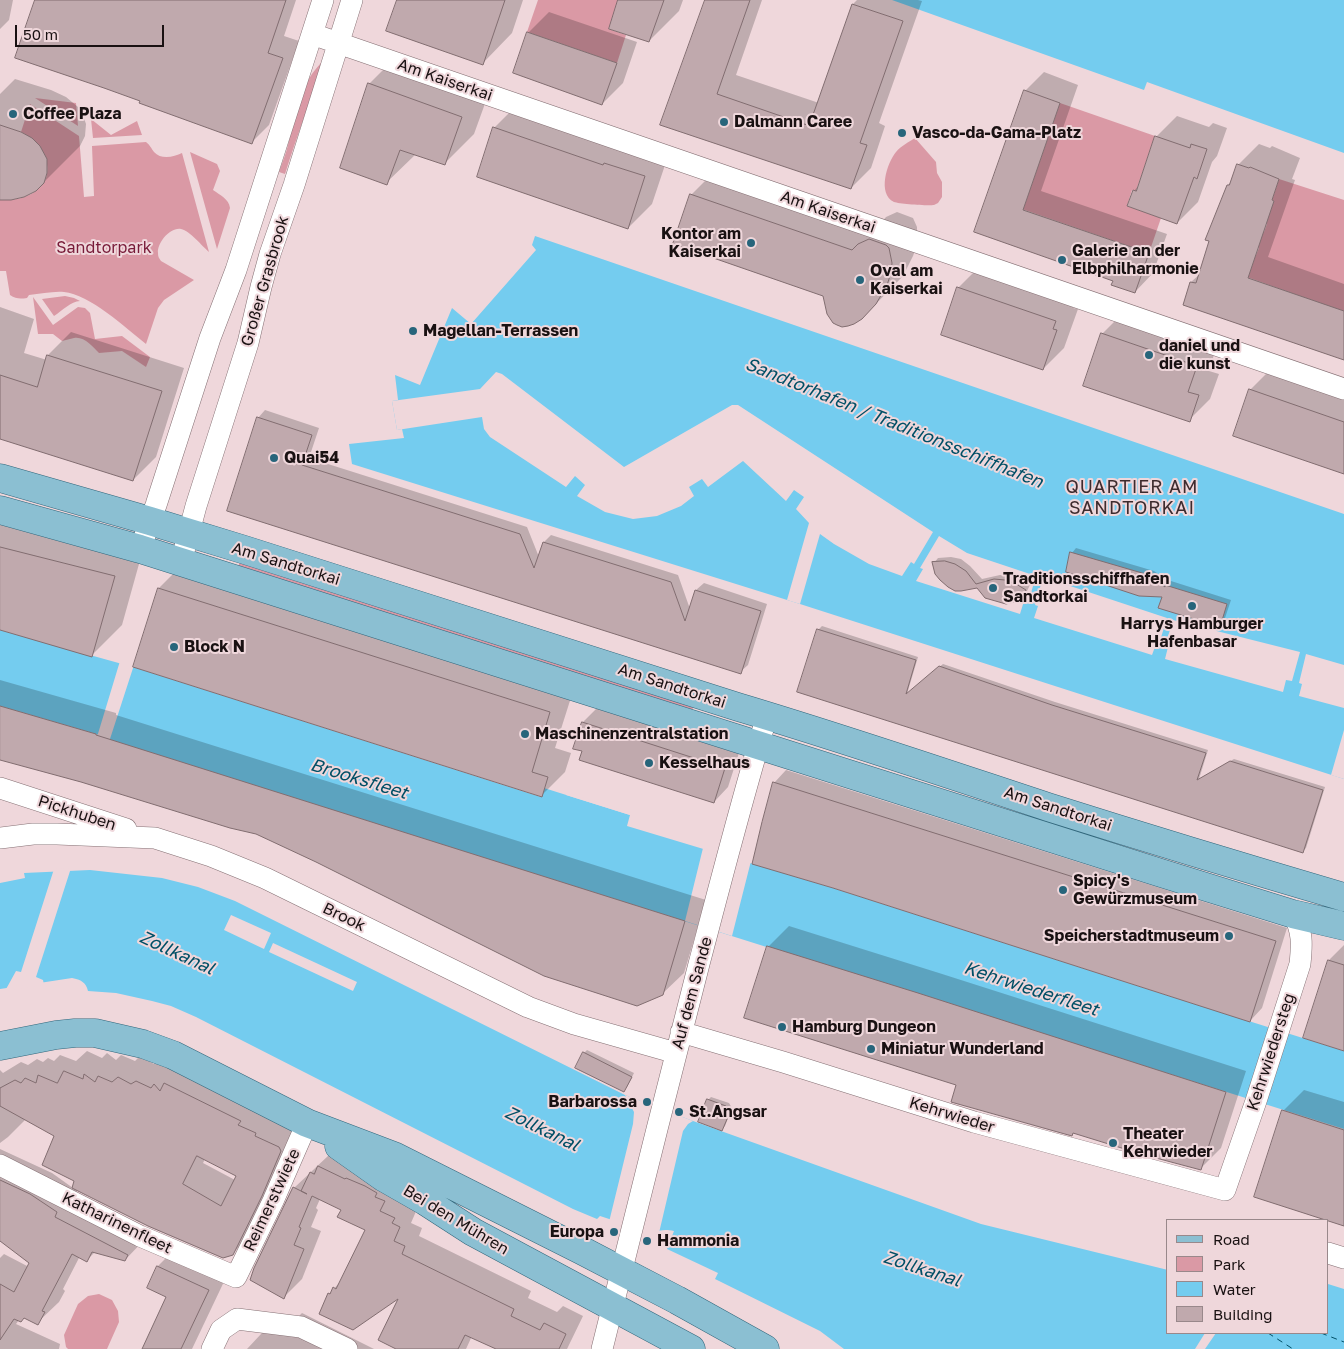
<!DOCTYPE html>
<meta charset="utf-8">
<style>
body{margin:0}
#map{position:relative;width:1344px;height:1349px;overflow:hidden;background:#efd7db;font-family:"Golos Text",sans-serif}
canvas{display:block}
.legend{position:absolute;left:1166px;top:1219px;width:162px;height:115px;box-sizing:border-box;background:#efd7db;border:1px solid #99888b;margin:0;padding:6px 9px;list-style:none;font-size:15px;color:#191112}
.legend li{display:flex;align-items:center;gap:10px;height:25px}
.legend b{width:25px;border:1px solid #99888b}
.scale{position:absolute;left:15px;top:25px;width:149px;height:22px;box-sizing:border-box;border:2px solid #191112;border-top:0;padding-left:6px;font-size:15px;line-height:18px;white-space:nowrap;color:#191112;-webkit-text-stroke:4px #efd7db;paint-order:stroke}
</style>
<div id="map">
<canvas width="1344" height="1349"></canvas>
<ul class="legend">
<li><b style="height:6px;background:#8bbfd2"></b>Road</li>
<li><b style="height:14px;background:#da99a5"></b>Park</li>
<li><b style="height:14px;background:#74ccef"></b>Water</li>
<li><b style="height:14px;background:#c0a9ad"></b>Building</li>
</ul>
<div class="scale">50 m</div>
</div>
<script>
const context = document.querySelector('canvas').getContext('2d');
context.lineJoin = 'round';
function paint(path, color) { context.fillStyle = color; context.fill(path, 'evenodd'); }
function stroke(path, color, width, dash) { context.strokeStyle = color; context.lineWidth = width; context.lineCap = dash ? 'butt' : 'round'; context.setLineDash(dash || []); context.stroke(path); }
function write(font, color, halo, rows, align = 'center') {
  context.font = font + ' "Golos Text",sans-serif'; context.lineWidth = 4; context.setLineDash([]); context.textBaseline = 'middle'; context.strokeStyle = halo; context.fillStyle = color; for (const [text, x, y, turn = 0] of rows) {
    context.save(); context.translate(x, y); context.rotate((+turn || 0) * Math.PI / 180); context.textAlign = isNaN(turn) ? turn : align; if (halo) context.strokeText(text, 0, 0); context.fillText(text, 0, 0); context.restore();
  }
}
paint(new Path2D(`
 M538,0h80l-9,29 17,6 -9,28 -90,-31z
 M325,59c-13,38 -28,76 -40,115l-6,-2c3,-9 7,-18 9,-27 9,-35 10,-60 37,-86z
 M35,98l41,5 2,23z
 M1060,103l95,33 -19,55 -4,-1 -5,16 34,12 -12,35 -130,-45 7,-7z
 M30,104l49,32 5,61 10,-1 -2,-50 54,-4c4,3 5,6 8,10 7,8 20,5 28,1l27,99c-7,-6 -19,-21 -28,-23 -11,-2 -24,14 -23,24 0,4 1,5 3,8l33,19 -30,20 -6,8 -12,36c-20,-16 -57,-50 -82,-52 -11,-1 -23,2 -35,3l-2,3c-7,1 -11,1 -17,-3l-4,-24h-6v-72c8,1 16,1 24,-2 37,-12 26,-51 -3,-65z
 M91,119l20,16 26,-14 5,14 -49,3z
 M915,138l21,24 1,11 5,9v15l-4,6 -4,2c-6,1 -34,-1 -40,-3 -17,-8 -7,-39 2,-50 5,-6 13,-10 19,-14z
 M190,152l27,12 3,7 -7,19c7,5 16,9 17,18l-13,41z
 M1279,179l65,21v112l-97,-35 6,-22h3l3,-7 -3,-1 5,-15h3l3,-8 -3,-1 10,-22 -2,-1z
 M65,296l9,2 6,3c-9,0 -18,10 -26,15l-12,-17z
 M33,297l20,28 25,-18 7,1 5,5 5,26 27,-3 28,21 -4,10 -24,-16 -23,2c-6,-6 -15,-17 -25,-15 -4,1 -8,2 -12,3l-9,-7h-15z
 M240,561l454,143 -2,7 -454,-144z
 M99,1294l13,6 6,11 1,11 -12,27h-39l-2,-2 -2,-12 14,-31 10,-8z`), '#da99a5');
paint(new Path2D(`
 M892,0h452v153l-197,-71 -3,8z
 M535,236l809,278v265l-544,-175 -448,-140 -3,-20 55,-6 -2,-9 -5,1 -5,-29 6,-1 -3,-25 25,10 32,-77 19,16 65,-74 -4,-5z
 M0,630l133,37 408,130 3,-9 86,27 -3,11 206,62 333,107 178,56v78l-1231,-388 -17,-7 -96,-28z
 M90,870l72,8 36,9 37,14 390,194 68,26 288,103 187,46v63h160v-49l16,5v60h-500l-24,-18 -105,-52 3,-6 -51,-24 7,-18c-9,-2 -14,-1 -22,2l-52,-17 -3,3 -24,-10 -377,-192 -25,-11 -19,-5 -36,-8 -28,-2c-2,-9 -7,-11 -16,-13l-72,11v-106l25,-5 -1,-5z`), '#74ccef');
paint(new Path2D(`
 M496,372l6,2 122,93 108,-62h6l195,127 -19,32 -3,-2 -9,14 -33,-12 -35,-20 -14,-10 -20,70 -13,-4 22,-77 -13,-14 8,-12 -10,-7 -8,11 -43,-40 -35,26 -6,-8 -13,8 5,9 -13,10 -24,10 -24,3 -28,-7 -28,-16 8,-11 -10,-9 -9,11 -76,-50 -6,-8 -2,-12 -85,13 -5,-29 88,-12z
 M939,536l28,17 69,23 -8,27 -4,-2 -4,13 -104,-33 7,-12 -3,-1z
 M1043,577l124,41 -8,26h-3l-4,11 -118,-37 4,-12 -3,-1z
 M1173,620l127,32 -8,29 -6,-1 -3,12 -118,-33 3,-12 -3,-1z
 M1306,654l38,11v43l-45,-12 3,-12 -3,-1z
 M120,661l14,4 -25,77 -12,-5z
 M1344,730v49l-13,-4z
 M567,792l64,21 -1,2 -64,-20z
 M703,848l48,13 -19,75 -47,-15z
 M71,868l-35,109 7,3 1,5 -39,6 11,-20 5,1 33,-103z
 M231,915l40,18 -7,16 -40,-19z
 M273,943l84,39 -4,9 -84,-39z
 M625,1095l68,26 -5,3 -5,7 -24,102 -6,3 -44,-14 24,-98 1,-12z
 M1205,1333h11l-11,16h-10z`), '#efd7db');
paint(new Path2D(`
 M0,0h13l-4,20 -9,9z
 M36,0h260l-12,36 15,5 -30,84 -17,17 -110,-42z
 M398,0h125l-11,33 -29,30z
 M620,0h63l-4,11 -30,30z
 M706,0h56l-26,75 83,28 34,-99 4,-4h61l4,1 -43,122 6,3 -14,42 -20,20 -189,-64z
 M549,12l88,30 -14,41 -21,21 -74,-71z
 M399,54l92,33 -17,47 -30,30 -28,-10 -30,29 -17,-99z
 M1044,72l34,13 -37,106 126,43 -14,39 -18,19 -21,-12 -138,-49 49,-140z
 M15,79l36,11 15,7 12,10 5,8 3,9 -1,12 -5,10 -39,39 -41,13v-104z
 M518,104l151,49 -17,51 -24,24 -134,-100z
 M1177,116l32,11 4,-4 14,5 -10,28 -5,6 -14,40 -21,21 -43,-32 5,-6 17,-48z
 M1259,144l11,4 2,-2 28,12 -8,21 3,1 -27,77 76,27v73l-153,-75 9,-8 28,-89 4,-4 6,-16z
 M718,168l162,56 6,-7 11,-5 16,6 4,9v18l-4,11 -10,20 -35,36 -44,-17 -133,-100z
 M979,267l97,33 -3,8 5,1 -14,39 -21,21 -85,-81z
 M0,307l34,12 -10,34 23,7 1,-5 23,-23 113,36 -28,89 -23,23 -133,-42z
 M1123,313l94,32 -8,26 10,3 -9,25 -21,21 -87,-86z
 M1275,365l69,23v85l-94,-83z
 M265,410l54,18 -10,30 218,69 12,30 5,-15 7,-7 127,40 12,34 6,-19 8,-7 63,21 -19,61 -8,7 -511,-162 29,-92z
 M0,510l144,36 -22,79 -30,30 -92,-26z
 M1076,548l78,23 16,11 1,-1 60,19 -7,21 -5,4 -56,-29 -91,-43z
 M951,557l10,2 9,7 12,13 18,-4 11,1 10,3 9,6 -4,8 -6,6 -43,-12 -43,-24 4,-5z
 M183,564l391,124 -19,60 16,5 -6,19 -24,24 -382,-208z
 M822,626l96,31 -11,37 36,-30 112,38 153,48 -9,29 35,-20 91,28 -19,61 -3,3 -504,-160 20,-62z
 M0,680l116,33v2l590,185 -22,73 -22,21 -346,-134 -60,-27 -256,-75z
 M597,708l142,45 -11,34 -14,15 -139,-54 8,-26z
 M786,770l501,158 -25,80 -12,13 -476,-238z
 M789,926l150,47 307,98 -25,77 -21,21 -125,-37 -3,2 -114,-50 -190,-137z
 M1344,945v105l-39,-13 24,-77z
 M587,1050l47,23 -7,14 -3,3 -40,-37z
 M87,1051l15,7 5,-5 9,7 5,-5 14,6 5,-5 14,8 4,-4 142,66 -46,106 -22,22 -154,-65 -3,6 71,43 -21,22 -30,-8 -8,8 -7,-4 -17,33 2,2 -6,11 -22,21 -13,-5 -5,2 -3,4 44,20 -1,5h-59v-91l4,-4 25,13 2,-4 -29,-22 -2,1v-93l52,24 21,15 3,-7 -21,-46 -29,-16 -18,18 -8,6v-73l3,3 18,-11 7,3 9,-6 6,3 5,-4 6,3 6,-6 16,6zM205,1159l32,17 -2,4 -32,-17z
 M1304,1090l40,12v122l-61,-113z
 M711,1097l18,6 3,5 -7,18 -3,3 -14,-29z
 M329,1155l88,54 -6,14 11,5 -3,8 112,55 -3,7 29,14 6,-6 20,10 -16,33h-71l-24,-13 -6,13h-68l4,-53 -73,-2 12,-13 25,-51 -23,-21 -23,-10 -4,9 2,2 -7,17 10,4 -19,48 -18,18 10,-109z
 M179,1245l51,24 -38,80h-49l25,-53 -20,-9 10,-21z
 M302,1313l72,36h-127l28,-30 14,7z`), '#0003');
stroke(new Path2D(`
 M1268,1333l25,16
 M1321,1333l23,9`), '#004f66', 1, [6, 5]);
const building = new Path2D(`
 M35,0h251l-18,53 15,5 -31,86 -113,-41 1,-2 -36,-13 -89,-30z
 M397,0h108l-22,65 -97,-34z
 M618,0h46l-15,42 -40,-13z
 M705,0h45l-33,94 90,31 7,-13 38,-108 51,17 -43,122 7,2 -16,44 -191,-64z
 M527,32l90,31 -15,42 -89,-32z
 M368,83l94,34 -17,48 -45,-15 -13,35 -47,-17z
 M1024,90l36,13 -37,107 126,43 -14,40 -24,-8 2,-4 -139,-49z
 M0,125l21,7 11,6 8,8 7,13v14l-3,10 -8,8 -12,6 -13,3h-11z
 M493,127l110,38 1,-2 41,13 -17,53 -151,-52z
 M1155,136l35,12 1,-4 16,5 -10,30 -3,-2 -17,47 -50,-18 6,-16 3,1z
 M1237,164l12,4 1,-1 29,12 -7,21 2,1 -26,77 96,33v49l-161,-55 7,-23 6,1 13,-42 -4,-1 22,-55h2z
 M690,194l162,56 6,-6 11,-5 17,6 3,3 3,15 -1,10 -4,12 -11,19 -14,15 -8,5 -6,2 -6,1 -5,-2 -4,-2 -6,-9 -4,-18 -150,-52z
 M957,287l99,34 -3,8 4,1 -14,40 -102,-35z
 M1101,333l96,33 -9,26 11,3 -9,27 -107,-36z
 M47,355l115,36 -29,90 -133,-42v-64l37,12z
 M1249,389l95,33v52l-111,-38z
 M257,417l55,18 -10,30 218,69 14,34 9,-26 128,40 14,39 10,-31 66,21 -20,63 -514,-163z
 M0,547l115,29 -23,81 -92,-27z
 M1070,552l79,23 16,12v-2l62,19 -7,23 -62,-19 4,-11 -23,-1 -73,-24z
 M945,561l10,3 11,7 10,13 18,-5 11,1 11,4 10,6 -5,10 -15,4 -21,-6 -8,-10 -16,3h-6l-7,-4 -8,-7 -5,-6 -3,-12z
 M158,588l392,124 -18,60 16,5 -6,20 -409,-130z
 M817,629l99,31 -10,34 33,-28 113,39 154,48 -9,27 33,-19 93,29 -20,63 -506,-161z
 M0,706l96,28v1l589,186 -22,74 -26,11 -93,-30 -228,-114 -60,-28 -26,-6 -149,-46 -81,-22z
 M582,722l143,46 -11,35 -135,-43 3,-9 -9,-2z
 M773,782l503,159 -26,81 -417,-134 -81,-24 10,-42z
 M767,946l151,47 308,99 -25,78 -60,-16 -68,-21 -1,3 -121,-34 5,-17 -212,-67z
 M1328,960l16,5v86l-41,-13z
 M583,1052l49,25 -8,15 -49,-24z
 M64,1071l19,8 1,-5 11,8 3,-6 14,6 6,-5 13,7 5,-3 15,7 3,-4 6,7 4,-8 77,38 -3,4 18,8 -1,3 24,11 2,4 -19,45 -29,59 -10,3 -75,-32 -76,-38 2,-7 -32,-16 12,-29 -54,-30v-18l15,-8 6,3 4,-5 11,5 2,-8 19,8zM197,1156l39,20 -15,30 -38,-22z
 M707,1099l19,7 4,6 -8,19 -24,-9z
 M1282,1110l62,20v96l-90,-29z
 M318,1166l27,13 1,-1 19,8 12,7 -2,4 10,4 -5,10 15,7 -3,5 8,4 -6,14 11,5 -3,8 112,55 -3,7 29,14 4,-7 22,11 -7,15h-63l-31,-14 -7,14h-62l-18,-9 20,-41 -45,31 -34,-16 9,-21 2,1 3,-7 3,2 29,-59 -28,-13 4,-7 -29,-14 -13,31 2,1 -7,17 10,4 -20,50 -34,-19 4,-12 39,-81 14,7 -6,-3 9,-19 4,2z
 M0,1180l30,14 27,18 -2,5 73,38 -3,6 -33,-9 -5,10 -15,-8 -30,57 3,1 -7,13 -14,-7 -3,4 -7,-3 -14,21v-56l14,8 15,-29 -29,-22z
 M157,1266l52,24 -28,59h-39l24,-52 -19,-9z`);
paint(building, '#c0a9ad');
stroke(building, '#816d70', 1);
const minor = new Path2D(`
 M312,34l1032,355
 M140,549l16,-44 54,-167 26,-68 87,-270
 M181,562l15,-56 52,-163 13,-56 9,-33 24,-69 58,-185
 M0,788l126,41
 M0,838l33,-4h24l98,4 56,18 54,22 263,129 46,17 102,29
 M681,1032l102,30 191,60 251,68 31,-89 44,-137c2,-19 3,-33 -7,-50
 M0,1165l140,71 96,41 37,-76 34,-78
 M1328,1253l16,5
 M212,1349l9,-19 16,-11 64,8 46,22
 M602,1349c32,-128 64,-257 97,-385 22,-83 43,-166 68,-248`);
const major = new Path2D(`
 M0,478l150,43 95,29 493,157c104,31 207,66 310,100 98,31 197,61 296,90
 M0,510l140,39 1021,324 132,41 51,12
 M0,1046l56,-11 19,-2h20l48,11 30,11 134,68 87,33 187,94 96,50 88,49
 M339,1146l44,31 42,24 48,31 218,117`);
stroke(minor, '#857074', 22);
stroke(major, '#31667b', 29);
stroke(minor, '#fff', 21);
stroke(major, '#8bbfd2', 28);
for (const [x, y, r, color] of [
 [13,114,5,"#27657b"],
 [724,122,5,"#27657b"],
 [902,133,5,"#27657b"],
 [751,243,5,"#27657b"],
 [1062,260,5,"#27657b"],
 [860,280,5,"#27657b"],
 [413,331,5,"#27657b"],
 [1149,355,5,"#27657b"],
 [274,458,5,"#27657b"],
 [993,588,5,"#27657b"],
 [1192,606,5,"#27657b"],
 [174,647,5,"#27657b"],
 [525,734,5,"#27657b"],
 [649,763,5,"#27657b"],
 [1063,890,5,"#27657b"],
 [1229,936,5,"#27657b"],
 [782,1027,5,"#27657b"],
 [871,1049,5,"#27657b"],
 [647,1102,5,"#27657b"],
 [679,1112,5,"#27657b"],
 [1113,1143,5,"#27657b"],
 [614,1232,5,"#27657b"],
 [647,1241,5,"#27657b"]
]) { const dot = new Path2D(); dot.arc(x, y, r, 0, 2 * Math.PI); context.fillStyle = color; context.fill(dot); stroke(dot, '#efd7db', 2); }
write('16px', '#191112', '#efd7db', [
 ["Am Kaiserkai",445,80,19],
 ["Am Kaiserkai",828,212,19],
 ["Großer Grasbrook",265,281,-74],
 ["Am Sandtorkai",286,564,17],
 ["Am Sandtorkai",672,686,18],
 ["Am Sandtorkai",1058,809,18],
 ["Pickhuben",77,813,18],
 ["Brook",344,917,26],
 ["Auf dem Sande",692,993,-75],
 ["Kehrwiedersteg",1271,1052,-72],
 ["Kehrwieder",952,1115,17],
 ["Reimerstwiete",272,1200,-65],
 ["Bei den Mühren",456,1220,31],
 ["Katharinenfleet",117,1223,26]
]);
write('bold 16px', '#191112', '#efd7db', [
 ["Coffee Plaza",23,114],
 ["Dalmann Caree",734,122],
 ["Vasco-da-Gama-Platz",912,133],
 ["Kontor am",741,234,"right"],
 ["Kaiserkai",741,252,"right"],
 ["Galerie an der",1072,251],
 ["Elbphilharmonie",1072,269],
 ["Oval am",870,271],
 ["Kaiserkai",870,289],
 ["Magellan-Terrassen",423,331],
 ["daniel und",1159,346],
 ["die kunst",1159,364],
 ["Quai54",284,458],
 ["Traditionsschiffhafen",1003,579],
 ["Sandtorkai",1003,597],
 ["Harrys Hamburger",1192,624,"center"],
 ["Hafenbasar",1192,642,"center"],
 ["Block N",184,647],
 ["Maschinenzentralstation",535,734],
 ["Kesselhaus",659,763],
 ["Spicy's",1073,881],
 ["Gewürzmuseum",1073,899],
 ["Speicherstadtmuseum",1219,936,"right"],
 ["Hamburg Dungeon",792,1027],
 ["Miniatur Wunderland",881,1049],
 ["Barbarossa",637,1102,"right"],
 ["St.Angsar",689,1112],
 ["Theater",1123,1134],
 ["Kehrwieder",1123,1152],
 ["Europa",604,1232,"right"],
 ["Hammonia",657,1241]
], 'left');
write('16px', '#781b39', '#efd7db', [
 ["Sandtorpark",104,248]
]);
write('italic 18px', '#004f66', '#efd7db', [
 ["Sandtorhafen / Traditionsschiffhafen",894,423,22],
 ["Brooksfleet",359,779,17],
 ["Zollkanal",177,953,25],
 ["Kehrwiederfleet",1031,989,18],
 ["Zollkanal",542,1129,26],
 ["Zollkanal",922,1269,18]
]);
context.letterSpacing = '1px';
write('18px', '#3d2b2e', '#efd7db', [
 ["QUARTIER AM",1132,487],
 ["SANDTORKAI",1132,508]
]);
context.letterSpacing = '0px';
</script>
